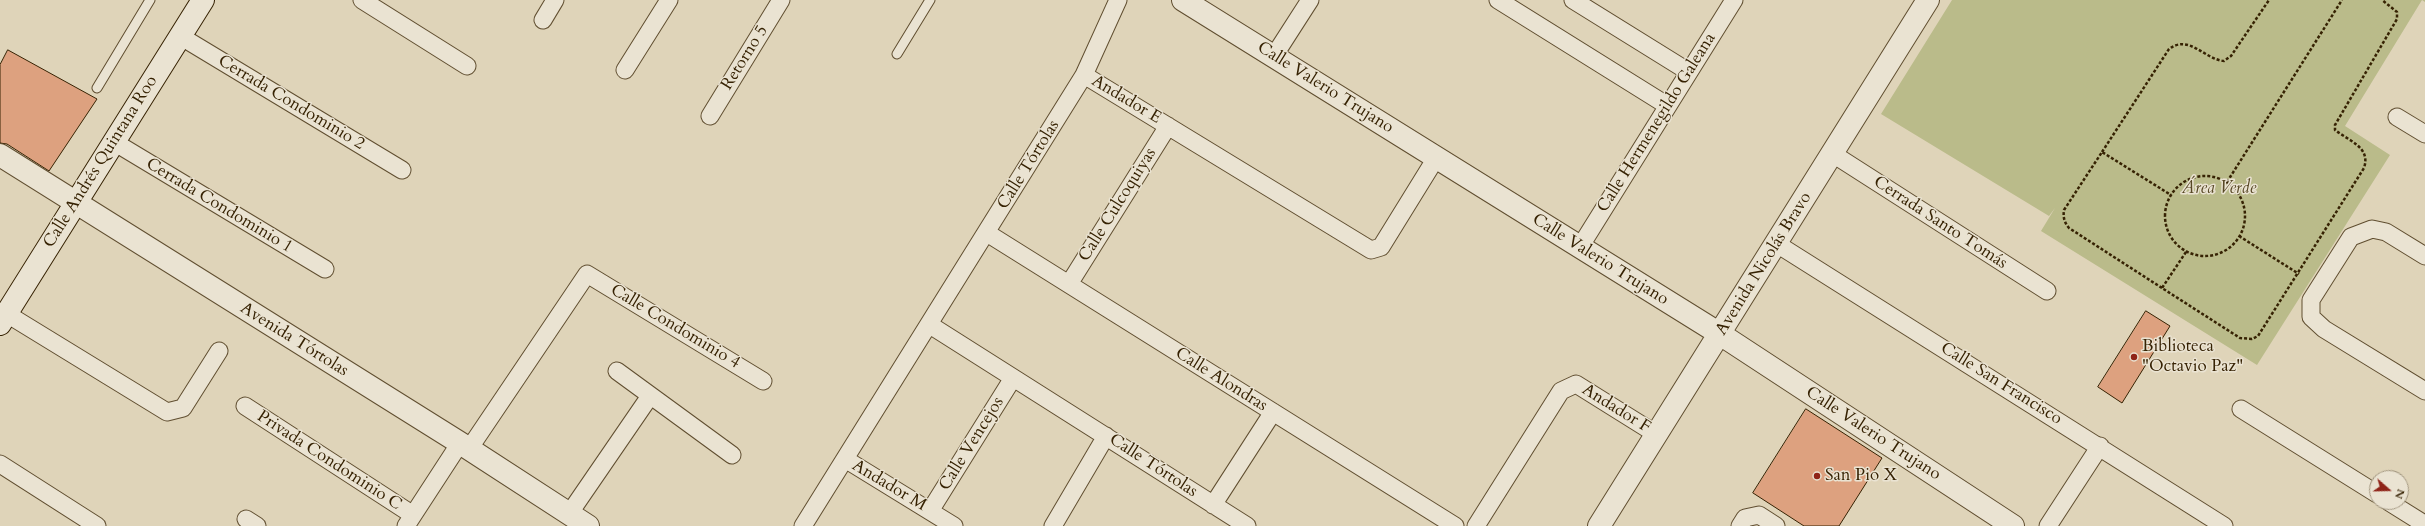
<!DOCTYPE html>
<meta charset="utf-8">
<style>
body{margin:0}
#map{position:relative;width:2425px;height:526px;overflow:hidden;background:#dfd4b9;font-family:Cardo,serif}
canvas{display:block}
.north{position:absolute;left:2369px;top:470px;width:40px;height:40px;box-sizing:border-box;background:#eae3d2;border:1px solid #a2967f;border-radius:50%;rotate:110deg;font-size:11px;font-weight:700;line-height:16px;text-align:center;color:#362203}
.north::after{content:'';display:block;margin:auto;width:14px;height:18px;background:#8f2418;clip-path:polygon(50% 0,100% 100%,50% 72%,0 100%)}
</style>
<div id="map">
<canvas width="2425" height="526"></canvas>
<div class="north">N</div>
</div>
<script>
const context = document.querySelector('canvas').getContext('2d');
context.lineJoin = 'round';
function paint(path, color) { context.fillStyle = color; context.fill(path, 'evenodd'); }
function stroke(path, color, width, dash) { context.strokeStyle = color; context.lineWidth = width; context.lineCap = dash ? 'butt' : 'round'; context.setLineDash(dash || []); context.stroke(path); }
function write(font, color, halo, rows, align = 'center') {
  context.font = font + ' Cardo,serif'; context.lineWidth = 3; context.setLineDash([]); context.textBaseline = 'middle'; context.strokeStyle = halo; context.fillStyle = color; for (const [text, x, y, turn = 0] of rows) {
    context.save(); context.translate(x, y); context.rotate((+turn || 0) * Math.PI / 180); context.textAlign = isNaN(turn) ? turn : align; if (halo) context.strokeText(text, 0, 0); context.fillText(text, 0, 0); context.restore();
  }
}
paint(new Path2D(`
 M1952,0h473v2l-3,-2 -77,126 45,29 -133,210 -216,-134 14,-23 -6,8 -168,-102z`), '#babb8a');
const building = new Path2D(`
 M8,50l89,49 -48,72 -42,-27 -7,-1v-78z
 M2146,311l24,15 -48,77 -24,-16z
 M1806,409l76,49 -43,68h-35l-51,-33z`);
paint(building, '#dda17f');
stroke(building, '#362203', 1);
const service = new Path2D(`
 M897,54l33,-54
 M97,88l53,-88`);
const minor = new Path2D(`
 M362,0l105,66
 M1498,0l170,106
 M1573,0l116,72
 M543,20l12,-20
 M180,36l222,134
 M1274,56l36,-56
 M625,70l44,-70
 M1084,75l287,175 10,-3 55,-89
 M710,116l71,-116
 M2397,117l28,17
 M114,142l211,127
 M1833,154l214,137
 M987,233l468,293
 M1777,244l447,282
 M1580,247l154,-247
 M2425,256l-39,-24 -14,-3 -21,8 -40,63v17l13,12 101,62
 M1069,284l99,-158
 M7,314l160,98 16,-4 36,-57
 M930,325l317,201
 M617,371l115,84
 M245,406l168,109
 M2241,409l136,85
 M469,449l118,-175 176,107
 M845,459l109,67
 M0,464l97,62
 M2389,502l32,20
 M1213,505l60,-93
 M930,511l83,-133
 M569,514l81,-118
 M246,519l11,7
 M406,526l54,-83
 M803,526l281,-451 34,-75
 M1053,526l53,-90
 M1476,526l85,-135 15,-7 80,50
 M1740,526l5,-8 14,-3 17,11
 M2048,526l52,-80`);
const tertiary = new Path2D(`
 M1183,0l537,334 293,192
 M0,155l460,288 128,83
 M1599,526l329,-526`);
const secondary = new Path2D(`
 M0,324l203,-324`);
stroke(service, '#604e30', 11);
stroke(minor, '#604e30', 19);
stroke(tertiary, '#604e30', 24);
stroke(secondary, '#362203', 24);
stroke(new Path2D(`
 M2102,152l67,-103c20,-15 35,10 55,12l7,-5 38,-56
 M2165 216a40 40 0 1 1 80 0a40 40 0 1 1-80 0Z
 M2227,182l115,-182
 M2239,236l60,38
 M2186,252l-24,36 78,50 12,1 6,-3 106,-168c7,-21 -15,-27 -29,-38v-5l62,-106v-7l-15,-12
 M2162,288l-93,-60c-5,-6 -6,-11 -5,-18l38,-58 69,43`), '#362203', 2.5, [3, 2]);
stroke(service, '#eae3d2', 9);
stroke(minor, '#eae3d2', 17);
stroke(tertiary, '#eae3d2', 22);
stroke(secondary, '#eae3d2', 22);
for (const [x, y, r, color] of [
 [2134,357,4,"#8f2418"],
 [1817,476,4,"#8f2418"]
]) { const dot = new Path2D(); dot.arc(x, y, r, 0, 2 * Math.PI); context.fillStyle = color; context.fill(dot); stroke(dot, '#eae3d2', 1.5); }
write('17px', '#362203', '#eae3d2', [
 ["Retorno 5",745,58,-58],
 ["Calle Valerio Trujano",1325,88,32],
 ["Andador E",1126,100,31],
 ["Cerrada Condominio 2",291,103,31],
 ["Calle Hermenegildo Galeana",1657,123,-58],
 ["Calle Andrés Quintana Roo",101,162,-58],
 ["Calle Tórtolas",1029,165,-58],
 ["Calle Culcoquiyas",1118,205,-58],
 ["Cerrada Condominio 1",219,206,31],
 ["Cerrada Santo Tomás",1940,223,33],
 ["Calle Valerio Trujano",1600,260,32],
 ["Avenida Nicolás Bravo",1764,264,-58],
 ["Calle Condominio 4",675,327,31],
 ["Avenida Tórtolas",294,340,32],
 ["Calle Alondras",1221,380,32],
 ["Calle San Francisco",2001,384,32],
 ["Andador F",1616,409,32],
 ["Calle Valerio Trujano",1873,434,33],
 ["Calle Vencejos",972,444,-58],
 ["Privada Condominio C",329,461,33],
 ["Calle Tórtolas",1153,466,33],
 ["Andador M",889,486,31]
]);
write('italic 17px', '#574825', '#eae3d2', [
 ["Área Verde",2219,189]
]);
write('17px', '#362203', '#eae3d2', [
 ["Biblioteca",2142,347],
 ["\"Octavio Paz\"",2142,367],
 ["San Pio X",1825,476]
], 'left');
</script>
